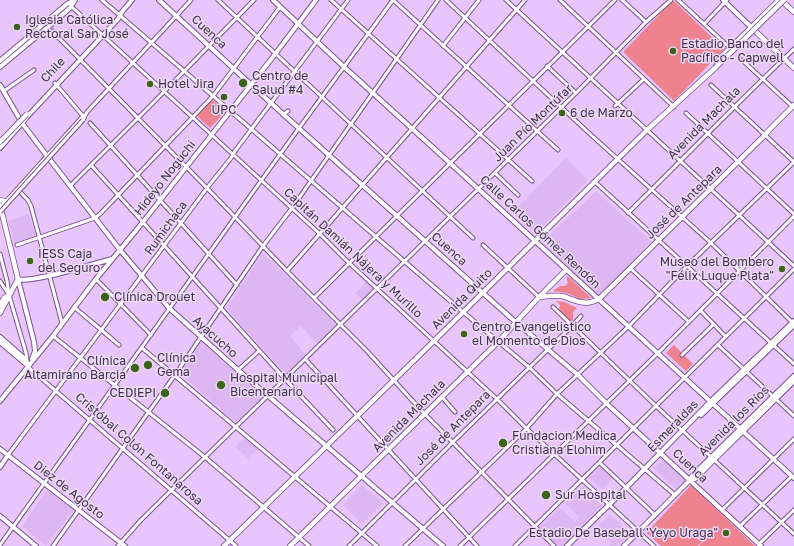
<!DOCTYPE html>
<meta charset="utf-8">
<style>
body{margin:0}
canvas{display:block;background:#e9c5fe}
</style>
<canvas width="794" height="546"></canvas>
<script>
const context = document.querySelector('canvas').getContext('2d');
context.lineJoin = 'round';
function paint(path, color) { context.fillStyle = color; context.fill(path, 'evenodd'); }
function stroke(path, color, width, dash) { context.strokeStyle = color; context.lineWidth = width; context.lineCap = dash ? 'butt' : 'round'; context.setLineDash(dash || []); context.stroke(path); }
function write(font, color, halo, rows, align = 'center') {
  context.font = font + ' "Golos Text",sans-serif'; context.lineWidth = 3; context.setLineDash([]); context.textBaseline = 'middle'; context.strokeStyle = halo; context.fillStyle = color; for (const [text, x, y, turn = 0] of rows) {
    context.save(); context.translate(x, y); context.rotate((+turn || 0) * Math.PI / 180); context.textAlign = isNaN(turn) ? turn : align; if (halo) context.strokeText(text, 0, 0); context.fillText(text, 0, 0); context.restore();
  }
}
paint(new Path2D(`
 M566,158l22,22 -53,54 -22,-22z
 M596,191l56,51 -53,54 -57,-53z
 M29,214l7,22 -22,7 -6,-22z
 M263,253l73,72 -19,19 -16,-18 -11,10 16,19 -20,19 -60,-65z
 M367,281l8,7 -13,12 -7,-7z
 M201,342l62,55 -27,26 -56,-50z
 M244,438l14,11 -10,9 -13,-11z
 M664,460l23,20 -10,10 -24,-22z
 M601,466l12,12 -11,11 -13,-11z
 M362,485l22,18 -22,21 -19,-19z
 M582,487l20,18 -38,41h-7l-17,-19 20,-19 15,14 4,-5 -14,-14z
 M47,490l26,20 -27,36 -24,-20z
 M610,514l20,19 -13,13h-7l-1,-1 2,-2 -15,-15z`), '#ddb6f2');
paint(new Path2D(`
 M673,0l51,49 -50,52 -51,-49z
 M212,100l13,10v2l-15,16 -12,-11v-2z
 M567,276l2,1 22,21 -11,1 -13,-6 -14,-2 7,-5h5l3,-3 -1,-3z
 M556,301l8,1 13,6 -4,4v8l-3,2 -11,-11 1,-6z
 M674,345l19,19 -7,7 -20,-18z
 M691,485l64,61h-56l21,-23 -22,23h-37l-14,-13v-1z`), '#ee828f');
const street = new Path2D(`
 M102,0l361,312 67,56 27,26 118,101
 M218,0l255,238
 M331,0l201,181
 M393,0l165,150
 M446,0l144,134 121,109 82,80
 M506,0l288,266
 M560,0l114,107
 M622,0l24,22
 M678,0l52,48
 M73,8l247,226 28,28 149,137 29,29 128,118
 M704,24l23,-24
 M52,31l155,157 80,83 80,80 53,58 134,137
 M443,46l36,-46
 M742,60l51,47
 M547,66l29,27
 M55,83l28,33
 M711,85l83,77
 M4,91l30,-21
 M615,106l29,-27
 M686,113l108,101
 M283,115l5,-4
 M83,120l4,-8 104,-112
 M90,123l147,162
 M91,165l195,215 47,50
 M495,173l23,22
 M595,182l199,182
 M70,186l79,-79 105,-107
 M17,189l11,11 3,6 31,117
 M1,207l83,-92
 M628,213c56,-55 110,-111 166,-164
 M17,245l78,-27 5,-4 113,-118 67,-89
 M483,245l56,52
 M0,254l7,27 2,14 17,58 2,14 208,179
 M630,268l59,54
 M287,271l238,-271
 M96,279l55,56
 M0,281l7,11
 M314,298l301,-298
 M74,307l45,38
 M553,307l103,99 138,128
 M701,311l25,26
 M53,336l153,122 103,88
 M718,345l76,71
 M142,348l235,198
 M682,355l32,-31
 M306,360l171,186
 M238,370l21,-19
 M442,397l13,15
 M8,455l199,-267 24,-30 4,-7 113,-151
 M600,463l55,52
 M722,510l72,-71
 M740,526l52,-50
 M759,544l35,-34
 M0,545l291,-406 102,-139
 M53,546l122,-171 88,-129 29,-38 146,-208
 M118,546l23,-26 435,-427 70,-71 25,-22
 M349,546l104,-104 119,-116 9,-10
 M405,546l121,-117 31,-35 74,-70 56,-58 107,-104
 M460,546l198,-193 136,-137
 M515,546l279,-277`);
const secondary = new Path2D(`
 M159,0l124,114 228,204 67,57 28,28 155,143
 M273,0l70,66 107,97 344,315
 M723,0l28,27
 M121,13l11,-13
 M0,61l67,-57 7,-4
 M0,67l54,-45 16,-14 5,-8
 M0,85l22,38 25,33 73,94 49,58 69,62 205,176
 M0,148l22,-25 4,-5 92,-99 4,-7
 M0,337l24,21 4,9
 M0,342l27,23
 M32,359l3,-8 -1,-9 -16,-63c12,5 78,-16 94,-20
 M0,401l53,-65 43,-57 47,-57 133,-169 40,-53
 M701,415l93,-90
 M0,449l125,97
 M0,467l8,-12
 M690,480l5,-1 19,-19 80,-79
 M0,516l36,30
 M567,546l56,-55 87,-89 84,-81
 M624,546l66,-66 2,-4 102,-100`);
const primary = new Path2D(`
 M781,0l13,12
 M751,27l43,41
 M716,66l5,-9 58,-57
 M0,200l6,2
 M0,205l18,74 -18,34
 M539,297c7,-1 15,-2 23,-1 14,4 21,11 37,3l166,-164 4,-5 25,-25
 M0,305l4,-7 5,-3
 M224,546l210,-205 213,-211 68,-62
 M290,546l208,-204 41,-45 27,-27`);
stroke(street, '#79508f', 5);
stroke(secondary, '#79508f', 6);
stroke(primary, '#79508f', 6);
stroke(street, '#fff', 3);
stroke(secondary, '#fff', 4);
stroke(primary, '#fff', 4.5);
const streetBridge = new Path2D(`
 M0,212l83,-92`);
const secondaryBridge = new Path2D(`
 M0,142l27,-28`);
const primaryBridge = new Path2D(`
 M715,68l69,-68`);
stroke(streetBridge, '#79508f', 5, []);
stroke(secondaryBridge, '#79508f', 6, []);
stroke(primaryBridge, '#79508f', 6, []);
stroke(streetBridge, '#fff', 3);
stroke(secondaryBridge, '#fff', 4);
stroke(primaryBridge, '#fff', 4.5);
for (const [x, y, r, color] of [
 [17,27,4,"#3d621a"],
 [673,51,4,"#3d621a"],
 [243,83,5,"#3d621a"],
 [150,84,4,"#3d621a"],
 [224,97,4,"#3d621a"],
 [562,113,4,"#3d621a"],
 [30,261,4,"#3d621a"],
 [782,269,4,"#3d621a"],
 [105,297,5,"#3d621a"],
 [464,334,4,"#3d621a"],
 [148,365,5,"#3d621a"],
 [135,368,5,"#3d621a"],
 [221,385,5,"#3d621a"],
 [165,393,5,"#3d621a"],
 [503,443,5,"#3d621a"],
 [546,495,5,"#3d621a"],
 [726,533,4,"#3d621a"]
]) { const dot = new Path2D(); dot.arc(x, y, r, 0, 2 * Math.PI); context.fillStyle = color; context.fill(dot); stroke(dot, '#ecdaf7', 1.5); }
write('12px', '#412f4b', '#ecdaf7', [
 ["Iglesia Católica",25,20],
 ["Rectoral San José",25,34],
 ["Estadio Banco del",681,44],
 ["Pacífico - Capwell",681,58],
 ["Centro de",252,76],
 ["Salud #4",252,90],
 ["Hotel Jira",158,84],
 ["UPC",224,110,"center"],
 ["6 de Marzo",570,113],
 ["IESS Caja",38,254],
 ["del Seguro",38,268],
 ["Museo del Bombero",774,262,"right"],
 ["\"Félix Luque Plata\"",774,276,"right"],
 ["Clínica Drouet",114,297],
 ["Centro Evangelistico",472,327],
 ["el Momento de Dios",472,341],
 ["Clínica",157,358],
 ["Gema",157,372],
 ["Clínica",126,361,"right"],
 ["Altamirano Barcia",126,375,"right"],
 ["Hospital Municipal",230,378],
 ["Bicentenario",230,392],
 ["CEDIEPI",156,393,"right"],
 ["Fundacion Medica",512,436],
 ["Cristiana Elohim",512,450],
 ["Sur Hospital",555,495],
 ["Estadio De Baseball 'Yeyo Uraga\"",718,533,"right"]
], 'left');
write('12px', '#412f4b', '#ecdaf7', [
 ["Cuenca",209,32,43],
 ["Chile",53,70,-47],
 ["Juan Pío Montúfar",533,123,-44],
 ["Avenida Machala",704,123,-45],
 ["Hideyo Noguchi",165,178,-52],
 ["José de Antepara",684,202,-44],
 ["Rumichaca",166,228,-54],
 ["Calle Carlos Gómez Rendón",540,232,43],
 ["Cuenca",449,249,42],
 ["Capitán Damián Nájera y Murillo",353,253,43],
 ["Avenida Quito",462,299,-45],
 ["Ayacucho",215,337,42],
 ["Avenida Machala",409,416,-45],
 ["Avenida los Ríos",734,421,-45],
 ["Esmeraldas",673,426,-46],
 ["José de Antepara",453,428,-45],
 ["Cristóbal Colón Fontanarosa",139,449,41],
 ["Cuenca",690,466,43],
 ["Diez de Agosto",69,490,38]
]);
</script>
